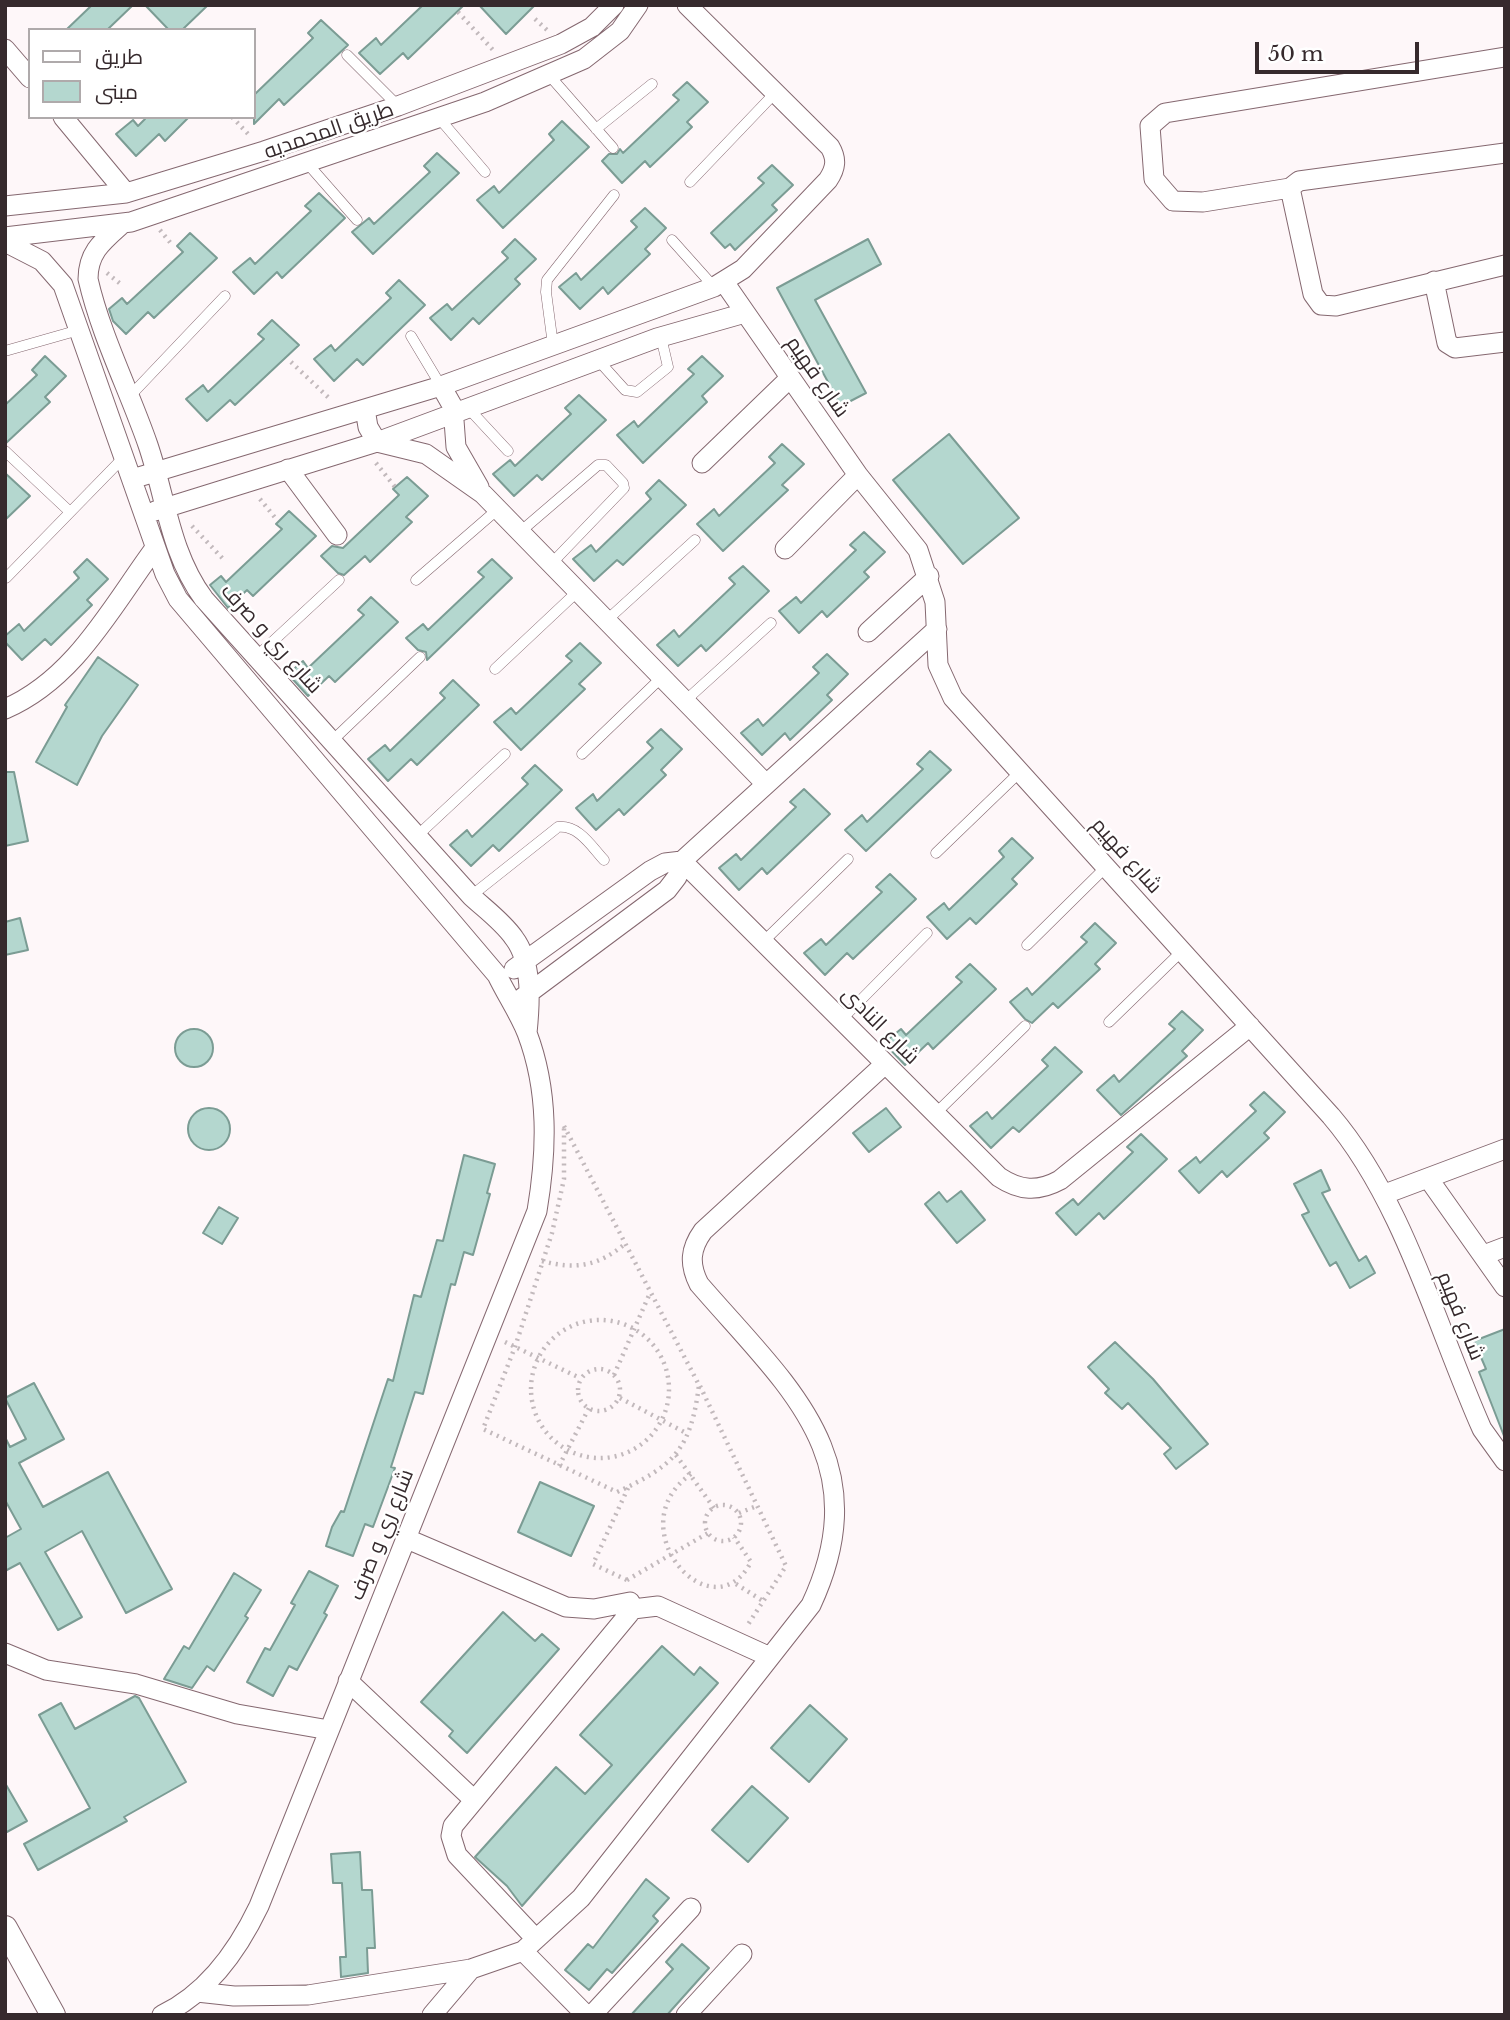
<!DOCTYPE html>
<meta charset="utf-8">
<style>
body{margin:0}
#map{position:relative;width:1510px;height:2020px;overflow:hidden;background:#fef7f9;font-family:"Libre Baskerville",Cairo,serif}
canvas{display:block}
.frame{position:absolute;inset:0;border:7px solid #362a2d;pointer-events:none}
.legend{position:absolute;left:28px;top:28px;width:228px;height:91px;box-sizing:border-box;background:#fff;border:2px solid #afaaab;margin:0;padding:9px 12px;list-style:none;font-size:21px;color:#362a2d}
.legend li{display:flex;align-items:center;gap:14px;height:35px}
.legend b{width:35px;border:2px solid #afaaab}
.scale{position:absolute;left:1255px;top:42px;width:164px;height:32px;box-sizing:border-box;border:4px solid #362a2d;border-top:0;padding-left:9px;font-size:21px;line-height:24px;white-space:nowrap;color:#362a2d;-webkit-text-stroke:5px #fff;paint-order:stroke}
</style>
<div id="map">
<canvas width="1510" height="2020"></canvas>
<div class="frame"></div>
<ul class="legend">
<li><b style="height:9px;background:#fff"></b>طريق</li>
<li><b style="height:19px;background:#b4d7cf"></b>مبنى</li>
</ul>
<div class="scale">50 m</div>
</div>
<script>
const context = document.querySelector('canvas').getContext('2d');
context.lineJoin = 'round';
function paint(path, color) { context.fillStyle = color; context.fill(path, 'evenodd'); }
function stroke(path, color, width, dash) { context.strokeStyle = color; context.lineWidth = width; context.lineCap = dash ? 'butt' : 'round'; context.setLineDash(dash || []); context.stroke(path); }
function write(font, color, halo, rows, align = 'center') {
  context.font = font + ' "Libre Baskerville",Cairo,serif'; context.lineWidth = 5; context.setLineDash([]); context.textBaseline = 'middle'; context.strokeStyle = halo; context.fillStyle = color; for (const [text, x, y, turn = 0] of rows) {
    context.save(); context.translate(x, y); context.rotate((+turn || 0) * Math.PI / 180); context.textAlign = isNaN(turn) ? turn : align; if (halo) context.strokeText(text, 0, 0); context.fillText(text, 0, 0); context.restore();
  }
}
const building = new Path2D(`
 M92,5h41l-26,25h-41z
 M145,5h63l-26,25h-13z
 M423,5h41l-56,54 -5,-6 -23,21 -21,-21 17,-15 5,7z
 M479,5h56l-29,29z
 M321,20l27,25 -64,60 -5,-6 -25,25v-29l59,-57 -5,-5z
 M687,82l21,20 -21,20 5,5 -42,40 -5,-6 -23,22 -20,-22 7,-7h8l3,-5 3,4 56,-53 -6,-5z
 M143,117h46l-24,24 -6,-7 -23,22 -20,-22 17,-14 5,6 7,-7z
 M562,121l27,26 -86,81 -26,-28 17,-14 5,7 55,-53 -5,-6z
 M437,153l22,20 -86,81 -21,-22 17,-14 5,6 56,-52 -6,-6z
 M772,165l21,20 -21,20 5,5 -42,40 -5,-6 -5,4 -14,-15 53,-50 -6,-5z
 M319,193l26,25 -63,60 -5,-6 -23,22 -21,-22 17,-14 5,6 56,-53 -6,-5z
 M645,208l21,20 -21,21 5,5 -42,40 -5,-7 -23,22 -21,-22 17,-14 5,7 56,-53 -6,-6z
 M190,233l27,25 -63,60 -6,-6 -22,22 -13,-13 -4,-12 13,-11 5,6 56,-52 -6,-6z
 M515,239l21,20 -21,20 5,5 -41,40 -6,-6 -22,22 -21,-22 17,-14 5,6 56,-52 -6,-6z
 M868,239l13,25 -66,36 51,93 -25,13 -64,-118z
 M399,280l26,25 -62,60 -6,-6 -23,22 -20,-22 17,-14 4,6 56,-53 -5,-5z
 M272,320l27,25 -64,60 -5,-5 -23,21 -21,-22 17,-14 5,7 56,-53 -6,-5z
 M45,356l21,20 -21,21 5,5 -45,42v-39l32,-30 -5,-5z
 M702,356l21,20 -21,20 5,6 -64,61 -26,-28 17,-14 4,6 56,-53 -6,-5z
 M579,395l27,25 -64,60 -5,-5 -23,21 -21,-22 17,-14 5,6 56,-52 -6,-6z
 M949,434l70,84 -56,46 -70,-84z
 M782,444l22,20 -22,21 6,5 -65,61 -26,-27 17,-15 5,7 56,-53 -6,-6z
 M5,473l25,23 -25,24z
 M407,477l21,19 -22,21 6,5 -42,40 -5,-6 -21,19 -6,-2 -17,-17 11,-10 11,2 56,-53 -6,-6z
 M659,480l27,25 -63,60 -6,-5 -23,21 -21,-22 18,-14 5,7 55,-53 -5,-6z
 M289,511l27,25 -63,60 -6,-6 -19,18 -18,-23 11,-9 5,6 56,-53 -6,-5z
 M864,532l21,20 -21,20 5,5 -42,40 -5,-6 -23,22 -20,-22 17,-14 5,6 55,-53 -6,-5z
 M87,559l21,20 -21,21 5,5 -41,40 -6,-6 -23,21 -17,-18v-6l14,-12 5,7 55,-53 -5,-6z
 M492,559l20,19 -85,82 -1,-8 -8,-2 -12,-12 17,-14 5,6 56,-53 -6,-5z
 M743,566l26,25 -63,60 -5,-6 -23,21 -21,-21 17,-15 5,7 56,-53 -6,-6z
 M371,597l27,25 -63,60 -6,-6 -21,20 -20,-22 15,-13 5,7 56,-53 -6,-5z
 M580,643l21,20 -22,21 6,5 -64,61 -27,-28 17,-14 5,6 56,-53 -6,-5z
 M827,654l21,20 -21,21 5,5 -42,40 -5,-7 -23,22 -21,-22 17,-14 5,7 56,-53 -6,-6z
 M98,657l40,28 -36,51 -25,49 -41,-23 31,-55 -2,-2z
 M453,680l26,25 -62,60 -6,-6 -23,22 -20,-22 17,-14 5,6 55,-53 -5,-5z
 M661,729l21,20 -21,21 5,5 -42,40 -5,-6 -23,21 -20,-22 17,-14 4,7 56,-53 -6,-6z
 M930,751l21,19 -85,81 -21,-21 17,-15 5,7 56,-53 -6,-5z
 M535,765l27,25 -63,61 -6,-6 -22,21 -21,-21 17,-15 5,7 56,-53 -6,-6z
 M5,772h9l14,69 -23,5z
 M804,789l26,25 -63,60 -5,-6 -23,22 -20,-22 17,-14 5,6 55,-53 -6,-5z
 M1012,838l21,20 -21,21 5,5 -41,40 -6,-6 -23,21 -20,-22 17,-14 5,7 55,-53 -5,-6z
 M890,874l26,25 -63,60 -6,-6 -22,22 -21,-22 17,-14 5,6 56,-53 -6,-5z
 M20,918l8,32 -23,5v-33z
 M1095,923l21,20 -21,21 5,5 -42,39 -5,-5 -21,20 -7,-4 -15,-17 17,-14 5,7 55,-53 -6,-5z
 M970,964l26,25 -63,60 -5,-6 -23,22 -21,-22 17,-14 5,6 56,-53 -6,-5z
 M1182,1011l21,19 -21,21 5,5 -66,59 -24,-25 17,-15 5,7 56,-53 -6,-5z
 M175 1048a19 19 0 1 1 38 0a19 19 0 1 1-38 0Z
 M1055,1047l27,25 -63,60 -6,-5 -22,21 -21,-22 17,-14 5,7 56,-53 -6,-6z
 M1264,1092l21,20 -21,21 5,5 -42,39 -5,-6 -23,22 -20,-22 17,-14 4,6 56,-52 -6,-6z
 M886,1108l15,19 -32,25 -16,-19z
 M188 1129a21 21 0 1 1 42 0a21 21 0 1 1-42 0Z
 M1141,1134l26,25 -63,60 -5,-6 -23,22 -20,-22 17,-14 5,6 55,-53 -6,-5z
 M464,1155l31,9 -8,29 3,1 -17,61 -9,-3 -9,33 -4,-1 -28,110 -8,-2 -24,75 4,1 -22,59 -8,-3 -12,32 -27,-10 6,-19 9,-16 3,1 44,-133 5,2 21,-86 7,2 16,-57 6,1z
 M1321,1170l9,20 -8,3 37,68 7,-5 9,17 -25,15 -14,-26 -6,4 -28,-51 7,-3 -15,-28z
 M961,1191l24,29 -28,23 -32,-39 14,-12 8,10z
 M219,1207l19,11 -16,26 -19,-11z
 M1505,1329v106l-1,1 -25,-64 7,-3 -12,-28z
 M1115,1342l38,37 55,65 -32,25 -12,-15 7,-6 -43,-45 -6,6 -17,-16 4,-4 -21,-22z
 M34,1383l30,56 -45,24 24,44 65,-35 64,117 -46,24 -44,-82 -37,21 37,65 -24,13 -38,-67 -15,8v-33l16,-9 -16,-29v-63l5,10 16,-8 -21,-41z
 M540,1482l54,24 -23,50 -53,-24z
 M309,1571l29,15 -14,27 3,2 -30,55 -8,-4 -16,30 -26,-14 18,-34 5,2 25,-45 -4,-2z
 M234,1573l27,17 -16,26 3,2 -34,53 -7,-5 -15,22 -28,-9 20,-33 5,3z
 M503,1612l32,29 7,-7 17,15 -92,104 -18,-17 4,-5 -32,-29z
 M662,1646l32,29 6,-8 18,16 -196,223 -15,-20 -32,-29 81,-90 29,27 27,-29 -32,-30z
 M135,1696l4,2 47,84 -62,35 3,4 -89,49 -14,-26 66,-36 -51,-93 22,-12 14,26z
 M810,1705l37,34 -38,43 -38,-34z
 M5,1783l22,38 -22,12z
 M752,1786l36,32 -40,44 -36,-32z
 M360,1852l2,38h10l3,58h-8l1,25 -27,4 -1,-20h6l-4,-74h-9l-2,-29z
 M646,1879l23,19 -16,18 5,5 -46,52 -5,-4 -18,21 -24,-20 23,-26 5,4z
 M682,1944l27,24 -42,47h-36l42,-46 -7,-7z`);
paint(building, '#b4d7cf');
stroke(building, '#7b9c94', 2);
const service = new Path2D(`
 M347,55l51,51
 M549,75l64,73
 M439,118l46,54
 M596,129l56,-45
 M307,163l50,57
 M690,182l85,-89
 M672,240l42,47
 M411,336l30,50
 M553,345l-7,-53 1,-12 67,-85
 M5,351l74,-21
 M598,360l27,30 12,2 31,-25 -7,-30
 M130,396l95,-100
 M469,409l39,42
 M5,451l65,61
 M520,532l78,-67h8l17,18 1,5 -73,76
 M6,578l118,-121
 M416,580l82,-71
 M607,620l88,-80
 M256,657l83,-77
 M495,669l83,-78
 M685,701l86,-78
 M332,741l88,-84
 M582,754l80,-77
 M417,836l88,-82
 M936,853l84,-81
 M471,896l87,-69c21,-2 33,19 46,33
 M763,942l85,-83
 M1027,945l79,-78
 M841,1020l86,-87
 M1109,1022l73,-71
 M935,1114l90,-88`);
const minor = new Path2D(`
 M5,49l25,29
 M63,117l63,76
 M1505,153l-206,28 -9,7 23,106 8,11 15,1 169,-41
 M1290,188l-87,14 -30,-1 -19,-22 -4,-53 15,-13 340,-56
 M5,206l121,-13 138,-42 134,-45 163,-62 31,-17 22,-22
 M122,224c-19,17 -34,28 -34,55 13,57 41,111 60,166 18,53 22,108 56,154l267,297c14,13 32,26 43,42 19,25 16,66 13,95
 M5,237l126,-15 354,-120 99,-43 36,-28 18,-26
 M5,242l37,19 21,24 102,289 13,25 319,376c9,19 22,38 30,58 22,58 20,118 10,178l-278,695c-21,44 -51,87 -97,109
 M1434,281l13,62 8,5 50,-6
 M724,282l134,193 60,75 17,52 3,63 15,33 378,418c72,84 106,212 151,313l23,32
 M441,386l12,21 3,40 23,40
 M365,409l3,18 9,15 49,12 57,40 283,290
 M702,463l88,-85
 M288,469l49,66
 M132,479l309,-93 273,-99 29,-18 85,-89c8,-12 9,-21 2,-33l-143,-142
 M155,511l222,-69 280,-104 88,-25
 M785,549l73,-74
 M868,632l61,-56
 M5,709c70,-30 107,-103 150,-161
 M682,861l317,316c21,14 39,15 61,3l190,-154
 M514,969l136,-98 15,-8 17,-2
 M522,998l145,-108 10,-13 5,-16 255,-232
 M1428,1178l77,109
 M1385,1194l120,-45
 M1484,1255l21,-8
 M405,1538l161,69 28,2 36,-7 3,7 25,-3 112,51
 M5,1653l41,17 90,14 101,30 92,16
 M348,1681l126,119
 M536,1939l-79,-84 -6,-19 2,-10 180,-217
 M523,1951l63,64
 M197,1992l37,4 74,-1 163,-26 52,-18 58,-53 230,-293c68,-146 -24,-219 -112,-321 -10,-20 -9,-35 4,-53l182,-167
 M432,2015l39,-46
 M592,2015l99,-107
 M686,2015l56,-61`);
const tertiary = new Path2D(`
 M5,1928l48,87`);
stroke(service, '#856870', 11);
stroke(minor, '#856870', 21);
stroke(tertiary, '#856870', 26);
stroke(new Path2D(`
 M458,12l35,38
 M535,19l12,11
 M232,117l19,20
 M160,230l13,16
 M107,273l16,13
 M291,362l40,38
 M376,463l19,24
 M260,499l17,21
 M192,526l33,35
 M564,1126l135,259c-8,64 -25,81 -82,107l-134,-63 32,-82 37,-114 12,-54z
 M542,1261c34,9 56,5 83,-17
 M531 1389a69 69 0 1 1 138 0a69 69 0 1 1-138 0Z
 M505,1342l75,36
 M578 1390a21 21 0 1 1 42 0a21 21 0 1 1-42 0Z
 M614,1375l36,-82
 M700,1386l86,180 -39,60
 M620,1398l68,36
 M676,1455l38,53
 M559,1466l30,-58
 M691,1474c-75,53 21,162 60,88l-17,-25
 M628,1488l-35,76 36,17
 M705 1523a18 18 0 1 1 36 0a18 18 0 1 1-36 0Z
 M739,1513l18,-7
 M627,1580l81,-47
 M736,1584l27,17`), '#c2b9bc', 4.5, [2, 5]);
stroke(service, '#fff', 10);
stroke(minor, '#fff', 19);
stroke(tertiary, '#fff', 24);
write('21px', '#362a2d', '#fff', [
 ["طريق المحمديه",329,131,-19],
 ["شارع فهيم",817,377,55],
 ["شارع ري و صرف",271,639,48],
 ["شارع فهيم",1126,856,48],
 ["شارع النادى",880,1026,45],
 ["شارع فهيم",1460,1316,68],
 ["شارع ري و صرف",382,1535,-68]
]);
</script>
